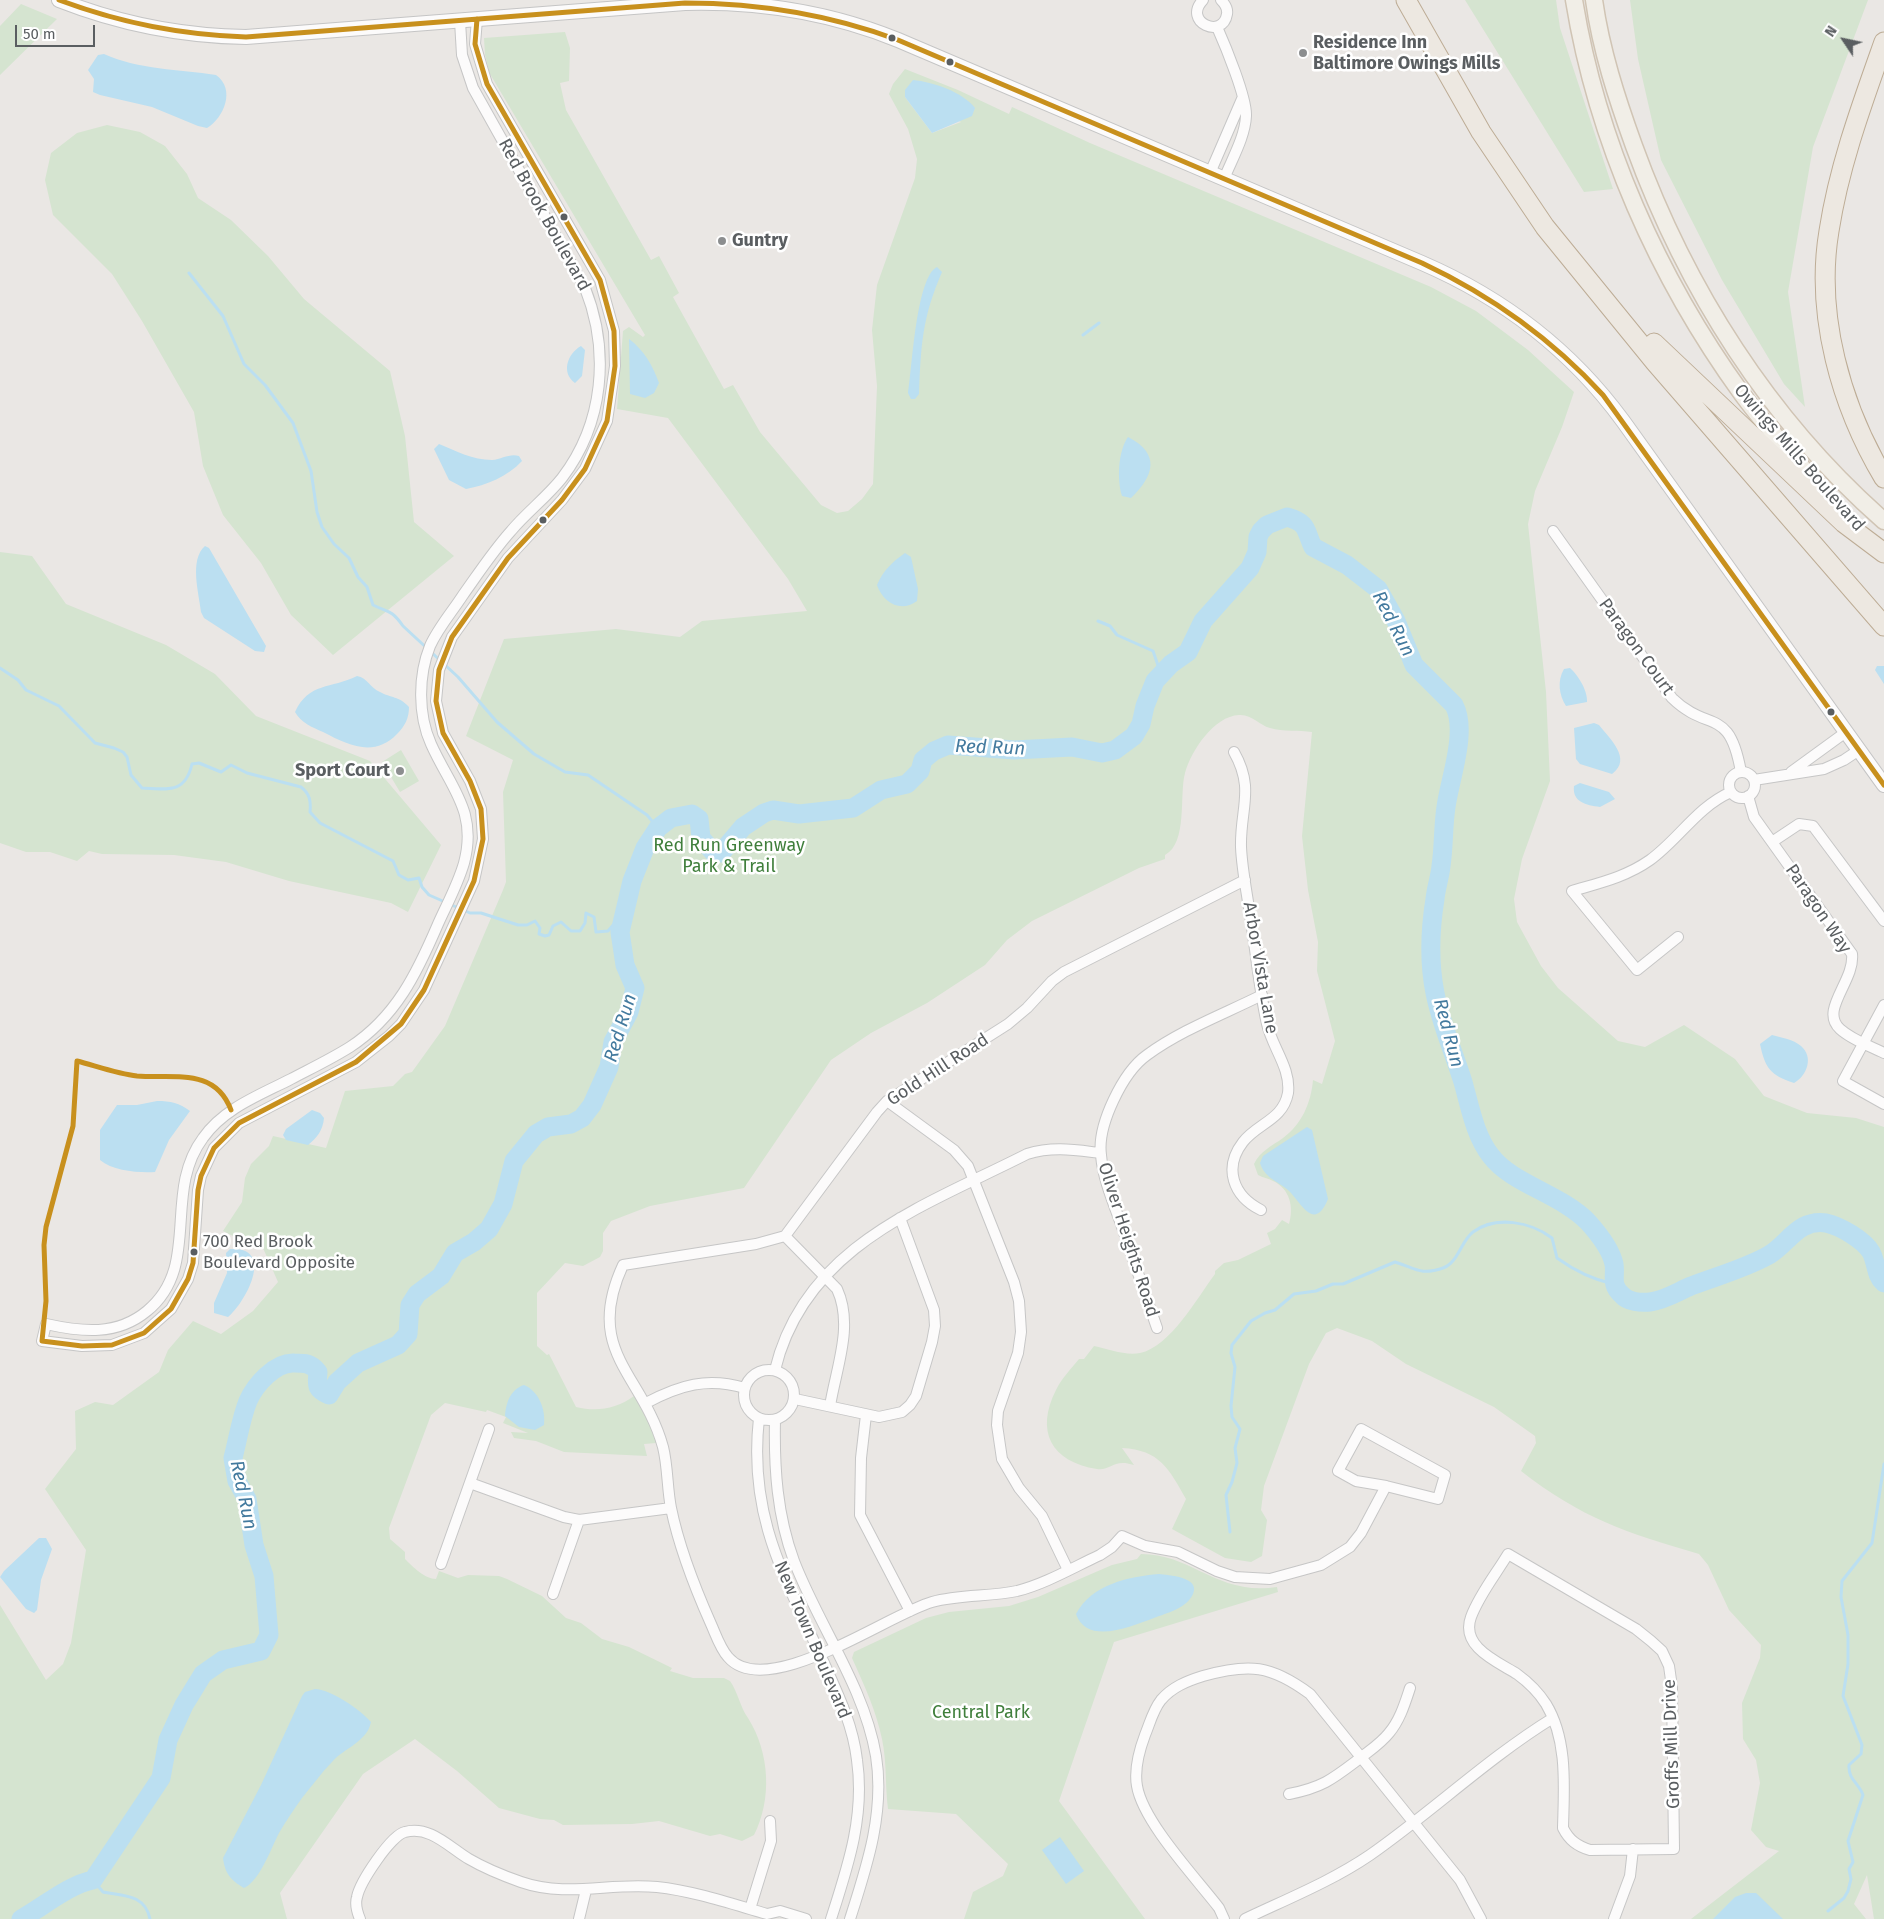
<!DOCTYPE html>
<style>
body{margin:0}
#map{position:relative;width:1884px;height:1919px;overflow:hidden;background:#eae7e4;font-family:"Fira Sans",sans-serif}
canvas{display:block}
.north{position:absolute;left:1819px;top:15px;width:50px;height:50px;-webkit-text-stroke:4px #fff;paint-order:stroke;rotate:304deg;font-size:14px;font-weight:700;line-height:20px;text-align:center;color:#5a5e61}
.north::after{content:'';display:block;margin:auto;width:18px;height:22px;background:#5a5e61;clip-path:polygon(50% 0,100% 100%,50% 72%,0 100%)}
.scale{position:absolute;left:15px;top:25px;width:80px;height:22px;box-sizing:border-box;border:2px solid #5a5e61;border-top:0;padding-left:6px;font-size:15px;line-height:18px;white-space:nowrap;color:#5a5e61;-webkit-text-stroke:4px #fff;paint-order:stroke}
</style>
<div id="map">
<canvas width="1884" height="1919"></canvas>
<div class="north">N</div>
<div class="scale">50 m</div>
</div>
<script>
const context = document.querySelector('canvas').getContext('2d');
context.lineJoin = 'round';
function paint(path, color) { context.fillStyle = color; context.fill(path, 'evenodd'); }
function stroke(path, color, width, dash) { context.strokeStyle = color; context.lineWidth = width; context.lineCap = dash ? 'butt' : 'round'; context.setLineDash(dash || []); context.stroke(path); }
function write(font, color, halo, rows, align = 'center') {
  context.font = font + ' "Fira Sans",sans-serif'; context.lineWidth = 5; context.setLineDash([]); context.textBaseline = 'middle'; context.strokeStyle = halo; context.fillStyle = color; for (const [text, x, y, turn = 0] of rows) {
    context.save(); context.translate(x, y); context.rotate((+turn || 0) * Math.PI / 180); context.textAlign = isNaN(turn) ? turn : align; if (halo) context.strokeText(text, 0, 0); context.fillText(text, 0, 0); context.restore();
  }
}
paint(new Path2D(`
 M1465,0h91l4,28 53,161 -29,3z
 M1630,0h238l-55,147 -25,145 17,115 -21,-23 -62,-104 -61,-120 -23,-101z
 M21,4l36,15 -57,56v-49z
 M565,32l5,16 -1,33 -9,2 6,27 85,150 8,-4 20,37 -6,4 51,92 9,-4 27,47 61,73 16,8 11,-2 14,-12 11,-15 4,-98 -5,-56 5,-45 38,-107 2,-19 -9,-30 -19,-35 4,-10 12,-15 53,21 51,24 3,-7 78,36 341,144 45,24 52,39 46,42 -12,35 -27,64 -7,33 18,168 4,89 -28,78 -8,40 3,23 24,44 17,22 60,53 27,6 39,-22 51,34 29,37 43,17 49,5 28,9v792h-10l-7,-44 -13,29 12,15h-175l88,-68 -13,-4 -15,-17 9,-47 -4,-23 -13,-21 -1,-36 18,-45 1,-13 -32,-35 -21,-45 -9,-11c-72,-21 -118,-36 -178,-83l15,-28 -1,-7 -41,-29 -88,-43 -34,-23 -35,-13 -11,5 -17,31 -45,122 -3,24 6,10 -5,36 -11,6 -26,-4 -53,-29 14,-30c-17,-30 -26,-49 -64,-51l12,17c-21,-7 -23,6 -37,4 -46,-7 -62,-38 -41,-79 5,-11 15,-21 23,-31h5l10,-13c14,3 32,10 46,7 30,-6 57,-55 75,-79v-3l9,-8 14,-3 33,-16 -4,-11 8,-4 7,-9 7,4c5,-17 1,-35 -16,-43 -5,-3 -10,-3 -15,-6l-4,-11c6,-13 18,-18 29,-26 19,-14 28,-35 30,-58l9,4 13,-43 -18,-70 1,-29 -10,-52 -6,-54 10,-104c-13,-2 -29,0 -42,-4 -11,-3 -18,-14 -31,-13 -25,1 -48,36 -54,58 -6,22 3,70 -20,82v4l-26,9 -107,53 -25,19 -22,25 -58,38 -56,30 -40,27 -87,128 -94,18 -39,15 -8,12v18l-3,6 -17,9 -18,-3 -28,30v53l10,9 2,-1 27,53c21,5 40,2 58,-11l14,25 8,20v2l-12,1 3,12 -83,-4 -28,-11 -22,-3 -3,-6 17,1 -25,-10 3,-6 -19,-7 -1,2 -41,-9 -14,12 -42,113 1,11 15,13v7c8,8 20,20 31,20l3,-8 19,7 10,-3 31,1 8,3 35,17 24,22 15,5 21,16 27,8 43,21 -2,3 23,7h31l6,3c8,11 10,26 18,37 22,35 24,81 6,117l-12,6 -22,-7 -10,2 -51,-15 -27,3 -69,1 -9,-5 -14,-1 -41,-11 -42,-37 -42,-32 -52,35 -83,119 7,26h-287v-314l46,75 17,-16 8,-21 15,-93 -41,-61 31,-40 -1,-38 20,-9 18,3 46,-33 9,-22 25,-29 28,13 32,-23 25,-29 -19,-43 -24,-2 -12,-6 19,-29 3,-24 6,-14 18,-18 4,-10 53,12 19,-57 48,-5 12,-12 7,-2 33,-46 58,-136 3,-8 -3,-90 10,-32 -47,-24 38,-97 112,-10 64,8 22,-16 105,-10 -19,-32 -120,-161 -51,-9 6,-78 6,-4 14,10 2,-2 -155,-261 -5,-19 -1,-17zM905,97l56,25 -29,11z
 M107,125l33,7 25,14 22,28 11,24 33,22 37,36 36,43 86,72 15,65 9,86 40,34 -121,99 -42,-40 -30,-52 -38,-48 -20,-49 -9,-54 -52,-91 -30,-47 -59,-59 -8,-35 6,-27 26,-20z
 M0,552l32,4 34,48 100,41 49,29 41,42 114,45 71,84 -33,67 -17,-9 -102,-22 -63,-19 -52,-7 -72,-1 -13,-3 -12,10 -27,-9h-24l-26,-9z
 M401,750l18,31 -19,11 -18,-30z
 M1141,1554c52,0 76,42 136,33l1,5 -164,50 -55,159 86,118h-181l9,-27 30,-16 5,-12 -52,-50 -68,-5c-3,-23 -1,-47 -6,-70 -6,-29 -18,-54 -30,-81l2,-6 72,-34 23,-6 60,-6 29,-9 74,-32 25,-6z`), '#d5e4d0');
paint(new Path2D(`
 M104,54c35,16 75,15 112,21 20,14 8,43 -9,53l-9,-2 -46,-19 -52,-12 -7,-3 1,-13 -6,-9 10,-15z
 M913,80c20,2 50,12 62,28l-3,8 -40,17 -27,-36v-7z
 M937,267l5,5c-20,46 -21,73 -23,122l-4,5h-4l-3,-6c4,-23 8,-116 29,-126z
 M629,339c15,11 24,27 30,44l-5,10 -9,5 -15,-4z
 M581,346l4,4 -3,26 -7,7c-14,-10 -8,-29 6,-37z
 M1128,437c33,17 26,39 3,61l-9,-2c-5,-16 -4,-45 6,-59z
 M439,444c18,7 33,16 53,16 10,-1 18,-7 27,-4l3,5c-15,16 -35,24 -56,28l-17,-9 -15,-31z
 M205,546l4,2 57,98 -2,6 -9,-1 -51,-33 -3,-6c-2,-19 -12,-52 4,-66z
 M905,553l6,4 7,32 -1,12c-16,12 -34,2 -40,-16 6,-14 15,-23 28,-32z
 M1877,666h7v18l-9,-14z
 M1570,668c8,7 18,23 17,34l-21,4c-7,-11 -9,-25 -2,-37z
 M357,676c11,2 13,12 23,16 11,6 19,4 29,15 0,11 -4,19 -12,27 -23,24 -49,11 -74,-2 -11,-5 -22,-9 -28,-20 14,-30 36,-23 62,-36z
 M1594,723l5,2c10,13 34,34 13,49l-32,-10 -4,-5 -2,-31z
 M1580,783l29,9 6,7 -15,8c-14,-2 -28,-5 -26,-21z
 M1772,1035c10,3 21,4 29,11 13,11 6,30 -7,37 -24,-8 -29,-15 -34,-39z
 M157,1101c14,0 22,2 33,10l-21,29 -14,32c-16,1 -42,-1 -55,-12v-30l17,-25h20z
 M312,1110l8,3 4,5c-1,12 -7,20 -16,27l-22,-5 -3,-5 3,-6z
 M1307,1127l5,3 16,69c-14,34 -27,3 -40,-9 -11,-9 -24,-13 -28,-27l3,-7z
 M230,1249c46,-3 16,53 -2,68l-14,-4v-10l13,-30 -1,-20z
 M524,1385c15,6 22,25 20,40l-9,5 -16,-3 -14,-11c1,-14 6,-27 19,-31z
 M39,1538h7l6,11 -11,31 -4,30 -3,3 -8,-4 -26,-32 4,-6z
 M1159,1574c9,1 42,3 34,20 -6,14 -26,19 -39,24 -22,8 -67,28 -78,-4 16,-30 52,-37 83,-40z
 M315,1689c15,0 46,21 56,33 -4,20 -27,26 -39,40 -11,11 -20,24 -30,36 -8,11 -16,23 -23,35 -8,15 -19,48 -35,55 -13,-8 -19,-14 -21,-30l38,-73 41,-89 3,-4z
 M1060,1837l24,34 -18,13 -24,-34z
 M1746,1893h10l27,26h-70l22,-22z`), '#bbdff1');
stroke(new Path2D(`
 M189,273l34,43 21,48 21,21 28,38 18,48 6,41 5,15 12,17 15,14 9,19 9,10 6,18c16,8 18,4 30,21l55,51 39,45 37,32 31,18 23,3 59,40 11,13
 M1083,335l16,-12
 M1098,621l12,5 7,9 36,16 8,23
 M0,668l18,12 8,10 33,16 36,37 19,5 9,4 4,5 4,18 11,13c26,1 43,6 50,-24l7,-1 22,9 10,-7 16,8 54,14c9,7 10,14 9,25l10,11 73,38 6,14 9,5 11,-2 3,9 7,8 41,18h11l37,12h9l8,-4 5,7 -1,6 6,2 4,-1 4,-9 8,-4 10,9h9l5,-8 1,-10 8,4 2,15 12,-1 6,-7 7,1
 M1230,1532l-4,-37 6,-13 5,-19 -2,-15 5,-19 -8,-12 -1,-11 4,-39 -4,-14 1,-8 19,-24 14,-8 10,-3 19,-16 22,-3 17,-7h10l52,-22c20,6 25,14 48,6 15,-5 18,-27 30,-36 23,-17 58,-10 79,6l5,20c18,13 34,21 56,26
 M93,1880l10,12c20,4 42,2 47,27
 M1828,1911l16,-13 4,-7 3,-12 -2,-10 4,-7 -5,-21 15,-46c-4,-12 -15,-15 -14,-30l12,-11 1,-9 -19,-49 5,-32v-29l-7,-38 1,-16 30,-38 12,-79`), '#bbdff1', 3);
stroke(new Path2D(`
 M21,1919c20,-11 49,-35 72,-39l68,-102 7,-38 16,-35 19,-31 20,-14 38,-9 8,-16 -5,-59 -10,-31 -7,-46 -10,-18 -4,-23c5,-19 8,-40 15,-57 7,-16 27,-39 46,-38 11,0 17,0 24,9 -1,13 -3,17 11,23l8,-13 21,-19 40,-18 10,-11 2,-29 7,-11 24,-18 14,-23 19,-11 15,-13 14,-25 11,-43 22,-27 12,-7 23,-3 11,-6 10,-13 17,-38 4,-25 16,-30 6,-24 -10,-23 -5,-33 12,-51 13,-33 13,-20 13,-10 21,-4 7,5 2,19 13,15h7l22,-26 21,-14 9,-3 26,4 54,-6 28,-18 26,-6 13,-13 3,-11 11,-9 14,-6 66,5 58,-3 30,6 13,-3 19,-14 7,-12 4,-18 10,-25 16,-17 17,-12 15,-31 47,-53 7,-16 1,-15 3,-6 6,-6 20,-8c22,6 18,14 26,30l34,18 31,24 18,32 18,44 40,40c14,26 -4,73 -8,102 -3,19 -2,39 -5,59 -1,11 -5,22 -6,33 -5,31 -6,64 0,94 6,31 19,60 28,89 7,25 12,54 28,74 21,28 70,38 97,66 9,10 23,28 26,42 2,12 -4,21 8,31 6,7 19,8 28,7 15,-2 27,-10 41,-16 26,-10 53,-17 78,-31 20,-12 29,-36 57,-32 14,3 38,17 45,29 6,11 4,23 13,31`), '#bbdff1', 19);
const minor = new Path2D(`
 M1203,0c-21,22 20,40 24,14 1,-6 -2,-10 -6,-14
 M460,21l2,34 11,33 112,200c25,63 19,135 -23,190 -15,19 -35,34 -51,53 -18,20 -33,43 -48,64 -11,17 -25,33 -33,51 -12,30 -12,69 1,98 19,43 47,67 33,119 -6,21 -17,41 -26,61 -21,49 -42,93 -88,123 -19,12 -40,22 -59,32 -31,16 -67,29 -88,59 -41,55 -1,128 -56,173 -30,25 -65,21 -101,13l-4,17 40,5 30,-1 32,-12 27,-24 17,-30 5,-16 5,-73 3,-14 13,-28 25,-25 117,-61 33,-26 12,-12 23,-34 50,-109 9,-42 -2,-30 -11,-28 -27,-48 -7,-32 3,-31 13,-33 56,-79 54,-58 23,-31 22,-48 8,-55 -1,-35 -14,-51 -113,-196 -12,-40 2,-25
 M1217,27c8,18 30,71 29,89 -1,21 -14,43 -22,63
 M1210,173l32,-74
 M1553,531l119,167c37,36 57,7 69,74
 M1234,752c21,37 6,57 7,95 1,23 6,46 9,68 6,36 9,74 17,109 5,23 24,44 21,69 -5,27 -30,30 -45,49 -20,26 -10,54 18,68
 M1791,772l55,-40
 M1729 785a13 13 0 1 1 26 0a13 13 0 1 1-26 0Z
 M1754,780l70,-11 20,-9 15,-10
 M1748,796l6,21 98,137c3,27 -33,56 -12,75 12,11 30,17 44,24
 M1772,842l27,-18 14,2 71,95
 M1678,937l-41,33 -65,-79c27,-8 54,-14 78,-31 29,-21 47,-53 81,-68
 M1884,1005l-41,76 41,23
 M887,1101l67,49 14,16 46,116 5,19 2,31 -3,21 -20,58 -1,14 5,34 17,29 23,28 26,54
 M785,1236l-29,8 -133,21c-40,87 20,109 40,182 5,20 4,41 8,61 8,39 24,80 40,116 5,11 9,24 17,33 38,45 161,-43 204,-55 28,-8 57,-5 85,-11 28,-7 57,-24 83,-36l12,-8 10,-11 23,10 33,6 39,19 18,6 35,2 51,-14 29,-18 11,-14 25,-47 -30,-5 -18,-10 23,-42 84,46 -7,24 -52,-13
 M1157,1328c-12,-34 -24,-69 -36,-104 -8,-22 -18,-45 -20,-69 -4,-30 22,-83 46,-100 34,-25 77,-41 115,-60
 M744 1395a25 25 0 1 1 50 0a25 25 0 1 1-50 0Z
 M775,1370c30,-125 150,-164 252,-216 26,-8 48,-4 73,-1
 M795,1399l84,18 23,-5 8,-7 6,-9 16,-54 3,-16 -1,-16 -34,-92
 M646,1403c34,-18 61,-26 99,-15
 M830,1406c6,-38 24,-80 7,-117l-52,-53 92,-124 10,-11 121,-77 19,-16 25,-27 12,-9 181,-92
 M866,1415l-5,43 -1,57 50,96
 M759,1418c-11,99 26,159 65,245 14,31 29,62 33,97 8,56 -9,106 -26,159
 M775,1420c-1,48 2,95 19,141 25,65 70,125 82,195 9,56 -9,110 -26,163
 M470,1483l94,34 15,3 92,-12
 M1508,1554l128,75 15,12 11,10 7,15 3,21 2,162 -84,1c-13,-4 -21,-10 -27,-22 1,-41 5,-88 -17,-124 -7,-11 -18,-22 -29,-30 -19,-12 -57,-27 -46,-57 8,-22 25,-43 37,-63z
 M441,1564l48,-135
 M553,1594l26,-74
 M1289,1794c36,-7 46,-17 74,-38 9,-7 19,-14 26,-23 11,-13 16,-30 21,-45
 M750,1909l21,-68 -1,-20
 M360,1919c-3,-7 -5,-15 -3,-22 3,-15 34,-62 48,-65 25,-7 45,16 64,27 17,10 35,17 52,23 46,16 90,0 136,5 37,4 75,17 110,27l13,-3 26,8
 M579,1919l7,-29
 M1224,1919l-5,-11c-23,-30 -76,-86 -82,-122 -3,-17 2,-35 8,-51 5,-12 8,-25 16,-35 11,-13 26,-19 42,-24 46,-13 68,-11 107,18l150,186 21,39
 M1245,1919c42,-20 87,-38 125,-64 63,-44 118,-97 183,-137
 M1614,1919l16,-43 3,-27`);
const secondary = new Path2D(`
 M59,0c61,24 122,36 187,37l439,-34c74,-2 144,9 213,37l524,223c81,35 149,87 201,158l261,364`);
const primary = new Path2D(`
 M1574,0c23,141 84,278 168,394 28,38 61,74 92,110
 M1594,0c7,50 23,99 40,146 52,143 135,274 250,375`);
const motorway = new Path2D(`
 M1406,0l75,132 64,95 110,135 229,264
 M1884,42c-22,62 -45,124 -55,189 -14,84 12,175 55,247
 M1654,343l190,180 40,30`);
stroke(minor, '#c6c6c6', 12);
stroke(secondary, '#c5c5c5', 16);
stroke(primary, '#d0c4b4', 19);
stroke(motorway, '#bdac95', 21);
stroke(minor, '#fcfbfb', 10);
stroke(secondary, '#fcfbfb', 14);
stroke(primary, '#f1eee7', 16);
stroke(motorway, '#ede8e1', 19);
stroke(new Path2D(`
 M59,0c61,23 122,35 187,37l439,-34c74,0 143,11 213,37l524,223c70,33 129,75 181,132l281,390
 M42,1341l40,5 30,-1 32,-12 27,-24 17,-30 5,-16 5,-73 3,-14 13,-28 25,-25 117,-61 45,-38 23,-34 50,-109 9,-42 -2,-30 -11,-28 -27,-48 -7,-32 3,-31 13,-33 56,-79 54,-58 23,-31 22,-48 8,-55 -1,-35 -14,-51 -113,-196 -12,-40 2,-25
 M42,1341l4,-40 -2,-56 2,-18 27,-101 4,-65c19,5 41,13 60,15 37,3 78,-9 94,34`), '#c8901d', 5);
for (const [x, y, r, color] of [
 [892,38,4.5,"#5a5e61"],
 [1303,53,5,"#8c8e8f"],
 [950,62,4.5,"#5a5e61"],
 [564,217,4.5,"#5a5e61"],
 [722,241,5,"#8c8e8f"],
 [543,520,4.5,"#5a5e61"],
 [1831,712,4.5,"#5a5e61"],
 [400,771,5,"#8c8e8f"],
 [194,1252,4.5,"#5a5e61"]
]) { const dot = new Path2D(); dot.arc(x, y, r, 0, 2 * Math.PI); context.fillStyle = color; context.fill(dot); stroke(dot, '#fff', 2); }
write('17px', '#5a5e61', '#fff', [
 ["700 Red Brook",203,1242],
 ["Boulevard Opposite",203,1263]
], 'left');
write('bold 18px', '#5a5e61', '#fff', [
 ["Residence Inn",1313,43],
 ["Baltimore Owings Mills",1313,64],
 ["Guntry",732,241],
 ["Sport Court",390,771,"right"]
], 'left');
write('18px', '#5a5e61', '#fff', [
 ["Red Brook Boulevard",544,215,61],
 ["Owings Mills Boulevard",1799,458,49],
 ["Paragon Court",1636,647,54],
 ["Paragon Way",1818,909,56],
 ["Arbor Vista Lane",1260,968,80],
 ["Gold Hill Road",938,1070,-33],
 ["Oliver Heights Road",1128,1240,72],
 ["New Town Boulevard",812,1640,67],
 ["Groffs Mill Drive",1672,1744,-92]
]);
write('18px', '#407f3c', '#fff', [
 ["Red Run Greenway",729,846],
 ["Park & Trail",729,867],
 ["Central Park",981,1713]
]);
write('italic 19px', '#437a9e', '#fff', [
 ["Red Run",1393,624,63],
 ["Red Run",990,748,2],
 ["Red Run",621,1028,-73],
 ["Red Run",1448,1033,75],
 ["Red Run",243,1495,78]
]);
</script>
